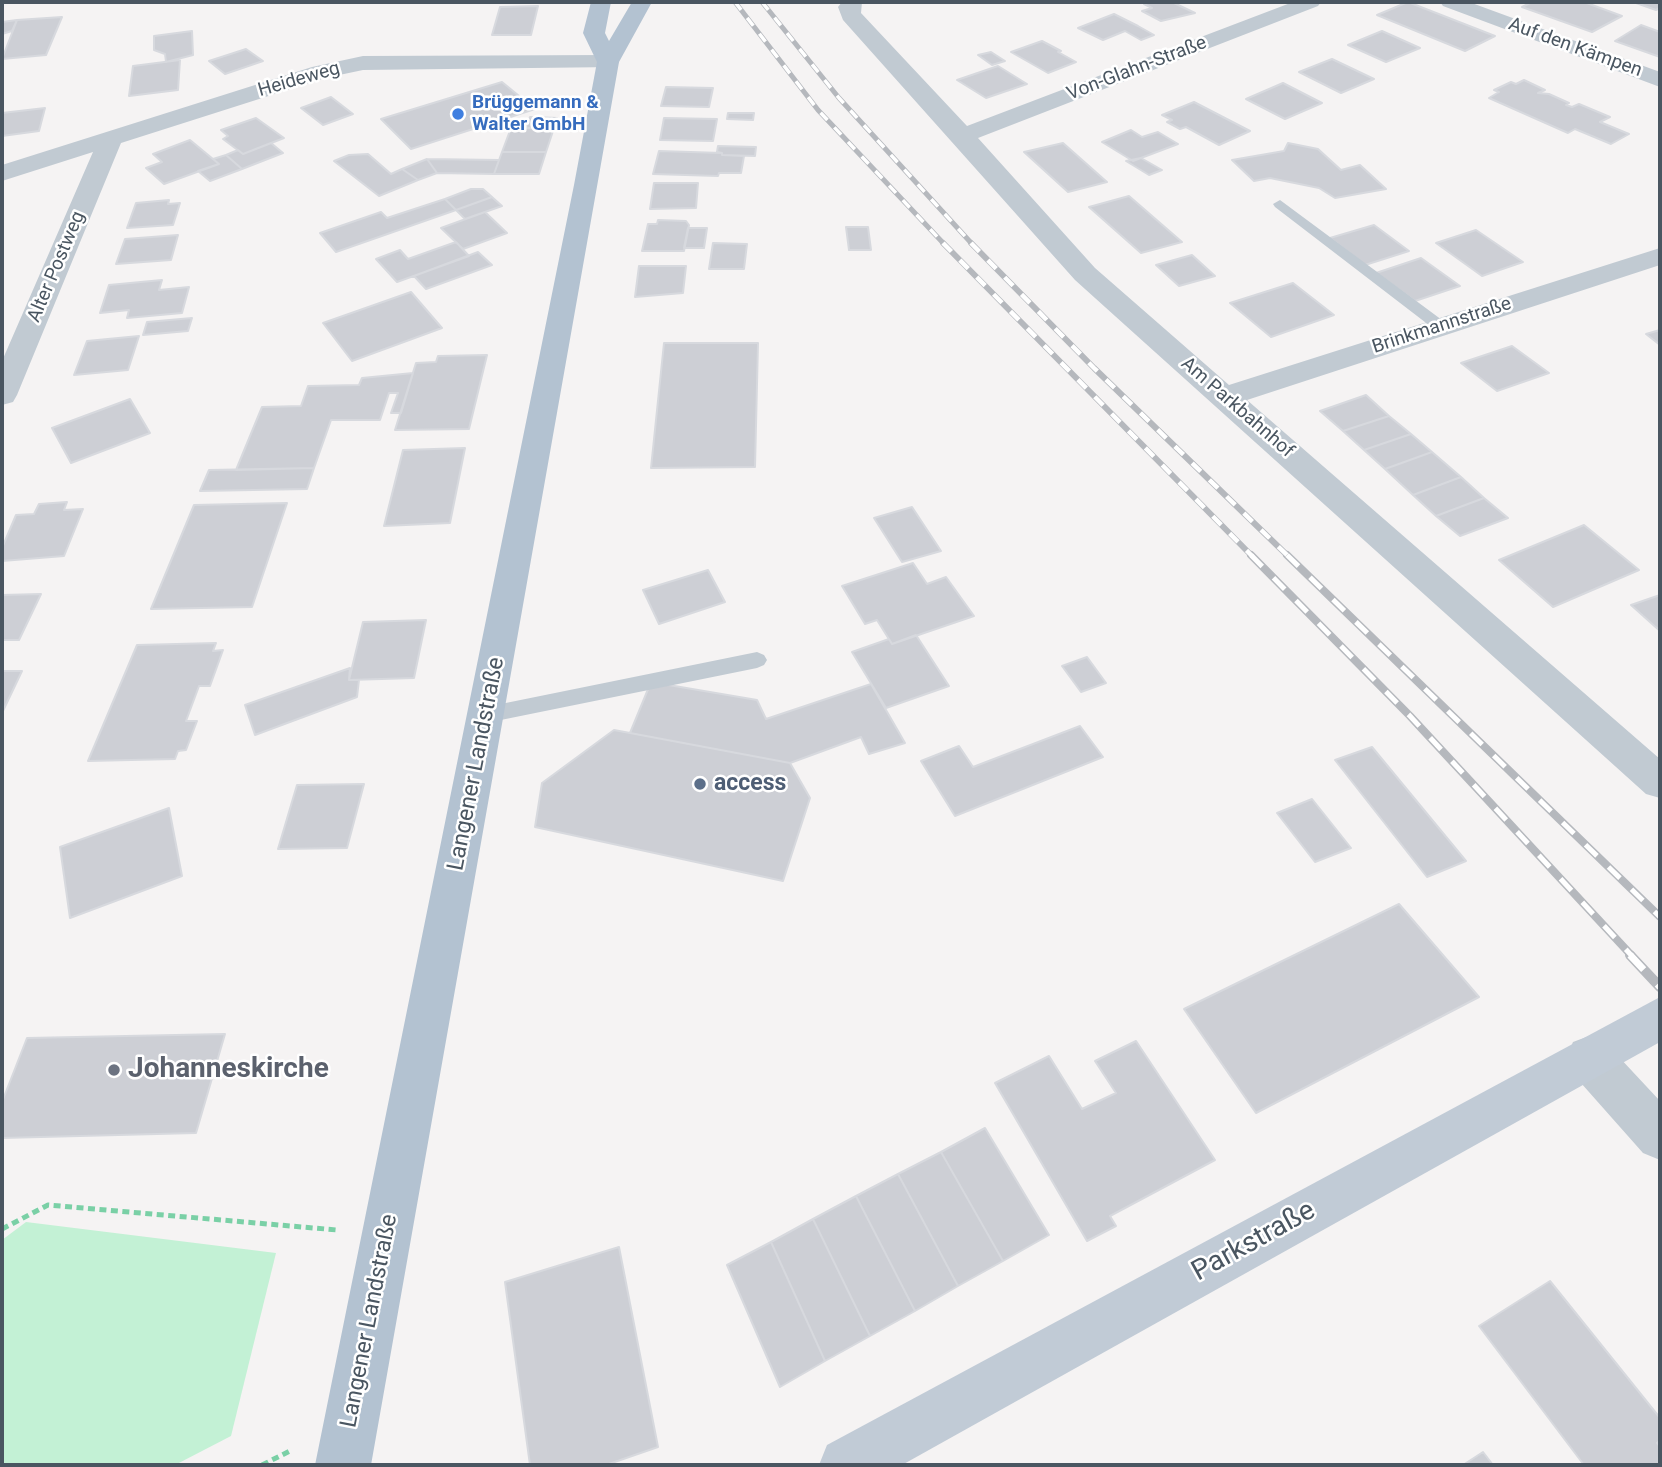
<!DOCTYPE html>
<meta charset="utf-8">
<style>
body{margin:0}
#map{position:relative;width:1662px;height:1467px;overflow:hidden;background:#f5f3f3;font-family:Roboto,sans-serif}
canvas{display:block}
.frame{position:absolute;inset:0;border:4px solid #4a5661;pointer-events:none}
</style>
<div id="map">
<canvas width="1662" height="1467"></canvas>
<div class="frame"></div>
</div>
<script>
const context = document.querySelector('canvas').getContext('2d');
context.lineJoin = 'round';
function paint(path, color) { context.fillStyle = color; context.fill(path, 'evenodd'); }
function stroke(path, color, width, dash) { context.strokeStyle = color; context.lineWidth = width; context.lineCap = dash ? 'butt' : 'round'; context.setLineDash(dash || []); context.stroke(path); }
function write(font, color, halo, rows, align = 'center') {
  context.font = font + ' Roboto,sans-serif'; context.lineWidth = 5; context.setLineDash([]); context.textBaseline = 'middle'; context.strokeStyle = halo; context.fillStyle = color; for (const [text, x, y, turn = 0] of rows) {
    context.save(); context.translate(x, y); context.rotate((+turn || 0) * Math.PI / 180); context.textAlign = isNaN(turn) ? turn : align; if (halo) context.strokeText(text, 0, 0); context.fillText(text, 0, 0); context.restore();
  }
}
paint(new Path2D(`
 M26,1222l250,31 -45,183 -56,29h-173v-225z`), '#c3f1d5');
const building = new Path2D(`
 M1150,2h22l23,11 -34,8 -19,-10 10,-3 -8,-4z
 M1408,2l87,34 -30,15 -88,-36z
 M1532,2h52l38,14 -30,16 -70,-25z
 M1639,2h21v6l-4,2 -20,-7z
 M538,6l-7,29h-39l8,-28z
 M1114,14l24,12 16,9 -13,5 -16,-9 -22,9 -25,-12z
 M62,17l-16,38 -44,4 15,-39z
 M17,20l-5,11 -10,3v-12z
 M1641,25l19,7v25l-45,-16z
 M192,31l1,24 -27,7 -1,-8 -11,-4v-14z
 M1382,31l38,17 -34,14 -38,-17z
 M1042,41l19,10 -3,1 18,10 -28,11 -37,-21z
 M246,49l17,12 -38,13 -16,-13z
 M991,52l14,9 -13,4 -14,-10z
 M1332,59l42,20 -33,14 -42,-21z
 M180,60l-2,30 -49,6 4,-30z
 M998,66l29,18 -41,14 -29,-18z
 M1524,80l21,10 -7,3 11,1 20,9 -3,2 6,2 7,-3 31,13 -10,5 29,12 -18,10 -36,-15 -7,4 -79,-35 10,-6 -5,-2 17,-8 5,2z
 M502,82l33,27 -124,40 -30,-30z
 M1283,83l39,20 -37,16 -39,-20z
 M666,87l47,1 -4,19 -48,-1z
 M331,97l22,17 -30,11 -22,-17z
 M1194,102l56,29 -31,14 -33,-18 -6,2 -13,-7 5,-2 -10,-5z
 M45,108l-6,23 -37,5v-23z
 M728,113h26l-1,7 -26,-1z
 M530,117l27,1 -3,10h-28z
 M256,118l28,20 -41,16 -20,-15 5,-3 -7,-6z
 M664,118l53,1 -4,22 -53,-1z
 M511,128h43l-8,24h-44z
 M1131,130l11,7 16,-5 20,12 -45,17 -31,-19z
 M190,140l29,24 -55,20 -18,-16 16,-6 -9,-8z
 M271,143l12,10 -41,16 -16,-14 12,-5 5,4z
 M1063,143l44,39 -39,10 -44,-40z
 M1288,143l30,6 23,21 19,-5 26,24 -51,9 -16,-10 -49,-10 -16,3 -22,-21 52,-9z
 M718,146l38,1 -1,9 -33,-1v-2l-5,-1z
 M659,151l63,2v2l22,1 -3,17h-22l-1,3 -65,-2z
 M502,152h44l-7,22h-45z
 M368,154l23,20 11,-5 16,11 -39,16 -45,-35 15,-6z
 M226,155l16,14 -32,12 -12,-10 21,-7 -6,-5z
 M1141,158l21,12 -13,5 -23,-14z
 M427,159l10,14 -19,7 -16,-11z
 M427,159l72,1 -5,14 -57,-1z
 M654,183h44l-2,25 -46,1z
 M471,189h12l9,8 -36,13 -11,-11z
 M1129,196l53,46 -41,11 -52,-46z
 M492,197l10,9 -37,13 -9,-9z
 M445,199l11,11 -120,42 -16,-19 61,-21 6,6z
 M169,200l-1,4 12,-1 -7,22 -46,3 9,-25z
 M485,212l22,21 -44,16 -22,-21z
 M658,220l28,1 3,4 -5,26h-42l6,-27h9z
 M1374,225l35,26 -44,14 -35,-27z
 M846,227h22l3,23h-22z
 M688,228h19l-3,20h-20z
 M1476,230l47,32 -41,14 -46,-33z
 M178,235l-7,25 -55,4 9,-25z
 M456,242l13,14 -72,26 -21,-23 24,-9 8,9z
 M713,243l34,1 -3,25h-35z
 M478,252l14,13 -66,24 -12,-13z
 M1192,255l23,21 -36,10 -23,-21z
 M1421,258l39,28 -45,15 -39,-28z
 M639,266h47l-3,27 -48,4z
 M162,280l-3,10 30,-3 -7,26 -55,5 2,-8 -29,3 9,-28z
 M1293,283l41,32 -63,22 -41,-34z
 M411,292l31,36 -90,33 -29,-38z
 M192,318l-4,13 -45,4 4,-13z
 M1660,330v15l-14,-11z
 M139,336l-11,34 -54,5 13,-34z
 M664,343h94l-3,124 -104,1z
 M1512,346l37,27 -52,18 -36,-28z
 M487,355l-18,74 -74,1 21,-67 20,-1 2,-6z
 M413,373l-12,40h-10l7,-20h-9l-9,27h-49l-17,48 -78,2 26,-63 39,-1 7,-20 51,-1 3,-7z
 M1366,395l23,21 -46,15 -23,-20z
 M130,399l20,34 -79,30 -19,-35z
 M1389,416l22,18 -47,16 -21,-19z
 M1411,434l21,18 -47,17 -21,-19z
 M465,448l-15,75 -66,3 19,-76z
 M1432,452l29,25 -48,18 -28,-26z
 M314,468l-7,21 -107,2 9,-21z
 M1461,477l23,21 -48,18 -23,-21z
 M1484,498l24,20 -48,18 -24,-20z
 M67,502l-3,8 19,-1 -19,47 -62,5v-13l14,-33 18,-1 5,-10z
 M287,503l-35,104 -101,2 43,-104z
 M912,507l29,44 -39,11 -28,-44z
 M1584,525l55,45 -86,37 -54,-47z
 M913,563l14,21 19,-7 28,39 -82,28 -15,-24 -12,4 -23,-38z
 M708,570l17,32 -66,22 -16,-34z
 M41,594l-22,46h-17v-45z
 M1660,595v36l-29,-26z
 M426,620l-12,58 -65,2 14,-58z
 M916,635l33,51 -63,22 -34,-56 37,-13 3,5z
 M216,643l-3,8 10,-1 -13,36h-11l-13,35h11l-11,29 -8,1 -3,8 -87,2 49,-116z
 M1087,657l19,26 -25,9 -19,-26z
 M350,668l-1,12h10l-2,17 -102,38 -10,-30z
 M2,671h20l-20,42z
 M651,682l106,18 9,19 105,-35 34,59 -36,11 -8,-17 -71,26 -160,-30z
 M1080,726l23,31 -148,59 -34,-55 38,-15 14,21z
 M614,730l176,33 20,35 -27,83 -248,-54 7,-44z
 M1372,747l94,114 -39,16 -92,-117z
 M364,784l-17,64 -69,1 19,-64z
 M1312,799l39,49 -36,14 -38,-49z
 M169,808l13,68 -112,42 -10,-71z
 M1399,904l80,93 -223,116 -72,-104z
 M225,1034l-29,99 -194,5v-36l25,-64z
 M1136,1041l79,119 -105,56 6,10 -29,15 -92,-158 54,-27 33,53 34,-16 -21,-32z
 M985,1128l64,107 -46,26 -62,-109z
 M941,1152l62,109 -45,25 -60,-112z
 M898,1174l60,112 -43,25 -59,-115z
 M856,1196l59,115 -45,25 -57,-117z
 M813,1219l57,117 -45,25 -54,-119z
 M771,1242l54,119 -45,26 -53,-122z
 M619,1247l39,200 -52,18h-76l-25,-183z
 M1550,1281l110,137v22l-3,3 3,4v18h-76l-105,-139z
 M1483,1452l10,13h-30z`);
paint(building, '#cdcfd5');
stroke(building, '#d7d9de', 2);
stroke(new Path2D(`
 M2,1229l46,-24 289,25
 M262,1465l30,-15`), '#7ad0a6', 5, [7, 4.5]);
paint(new Path2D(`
 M1280,200l166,123v6h-12l-159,-122 -2,-3z
 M757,652l7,3 3,5 -3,5 -7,3 -271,55 -7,-2 -3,-6 3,-6 7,-2z`), '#c1cad2');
paint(new Path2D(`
 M842,2h20l-1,11 106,113 326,-124h28l-3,4 -340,132 117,130 134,117 431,-137v17l-413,135 413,359v39l-14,-4 -571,-514 -232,-260 -5,-13z
 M1440,2h29l191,70v15l-217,-81z
 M608,55l8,2 3,5 -3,5 -253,3 -38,8 -204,65 -104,252 -4,7 -11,3v-44l91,-209 -91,29v-16l310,-98 51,-11z
 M1589,1036l16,6 55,59v59l-17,-7 -70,-79 -7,-16 7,-16z`), '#c1cad2');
paint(new Path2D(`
 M1660,997v45l-758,423h-83l8,-20z`), '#c1cbd6');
paint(new Path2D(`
 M591,2h20l-6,31 4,8 23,-39h20l-33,60 -248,1403h-56l259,-1280 23,-123 -14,-29z`), '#b3c2d1');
const railFar3 = new Path2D(`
 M735,2l83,108 127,135
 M762,2l77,96 134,147`);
const railFar2 = new Path2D(`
 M943,243l310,314
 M971,243l123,125 195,189`);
const railFar1 = new Path2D(`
 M1251,555l159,161 222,240
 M1287,555l373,362`);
const rail = new Path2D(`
 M1630,955l30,32`);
stroke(railFar3, '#b5b8bd', 5);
stroke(railFar2, '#b5b8bd', 6);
stroke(railFar1, '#b5b8bd', 8);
stroke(rail, '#b5b8bd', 10);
stroke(railFar3, '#fff', 3.5, [10]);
stroke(railFar2, '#fff', 4.5, [12]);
stroke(railFar1, '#fff', 5, [16]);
stroke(rail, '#fff', 7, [20]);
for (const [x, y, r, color] of [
 [458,114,7,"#3f7fe0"],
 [700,784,7,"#5c6f8a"],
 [114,1070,7,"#6b7280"]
]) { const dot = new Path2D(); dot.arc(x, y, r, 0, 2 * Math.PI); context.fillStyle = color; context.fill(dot); stroke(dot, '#fff', 2.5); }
write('19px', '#4a5661', '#fff', [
 ["Auf den Kämpen",1575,48,20],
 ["Von-Glahn-Straße",1137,69,-21],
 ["Heideweg",299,80,-16],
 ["Alter Postweg",57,267,-67],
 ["Brinkmannstraße",1442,326,-18],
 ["Am Parkbahnhof",1237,408,41]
]);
write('bold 19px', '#366cbe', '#fff', [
 ["Brüggemann &",472,103],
 ["Walter GmbH",472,125]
], 'left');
write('23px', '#4a5661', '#fff', [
 ["Langener Landstraße",477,764,-79],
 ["Langener Landstraße",370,1321,-79]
]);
write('bold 23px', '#4e5e75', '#fff', [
 ["access",714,784]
], 'left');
write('bold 28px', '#5b616d', '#fff', [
 ["Johanneskirche",128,1070]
], 'left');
write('28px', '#4a5661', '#fff', [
 ["Parkstraße",1254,1242,-29]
]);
</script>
